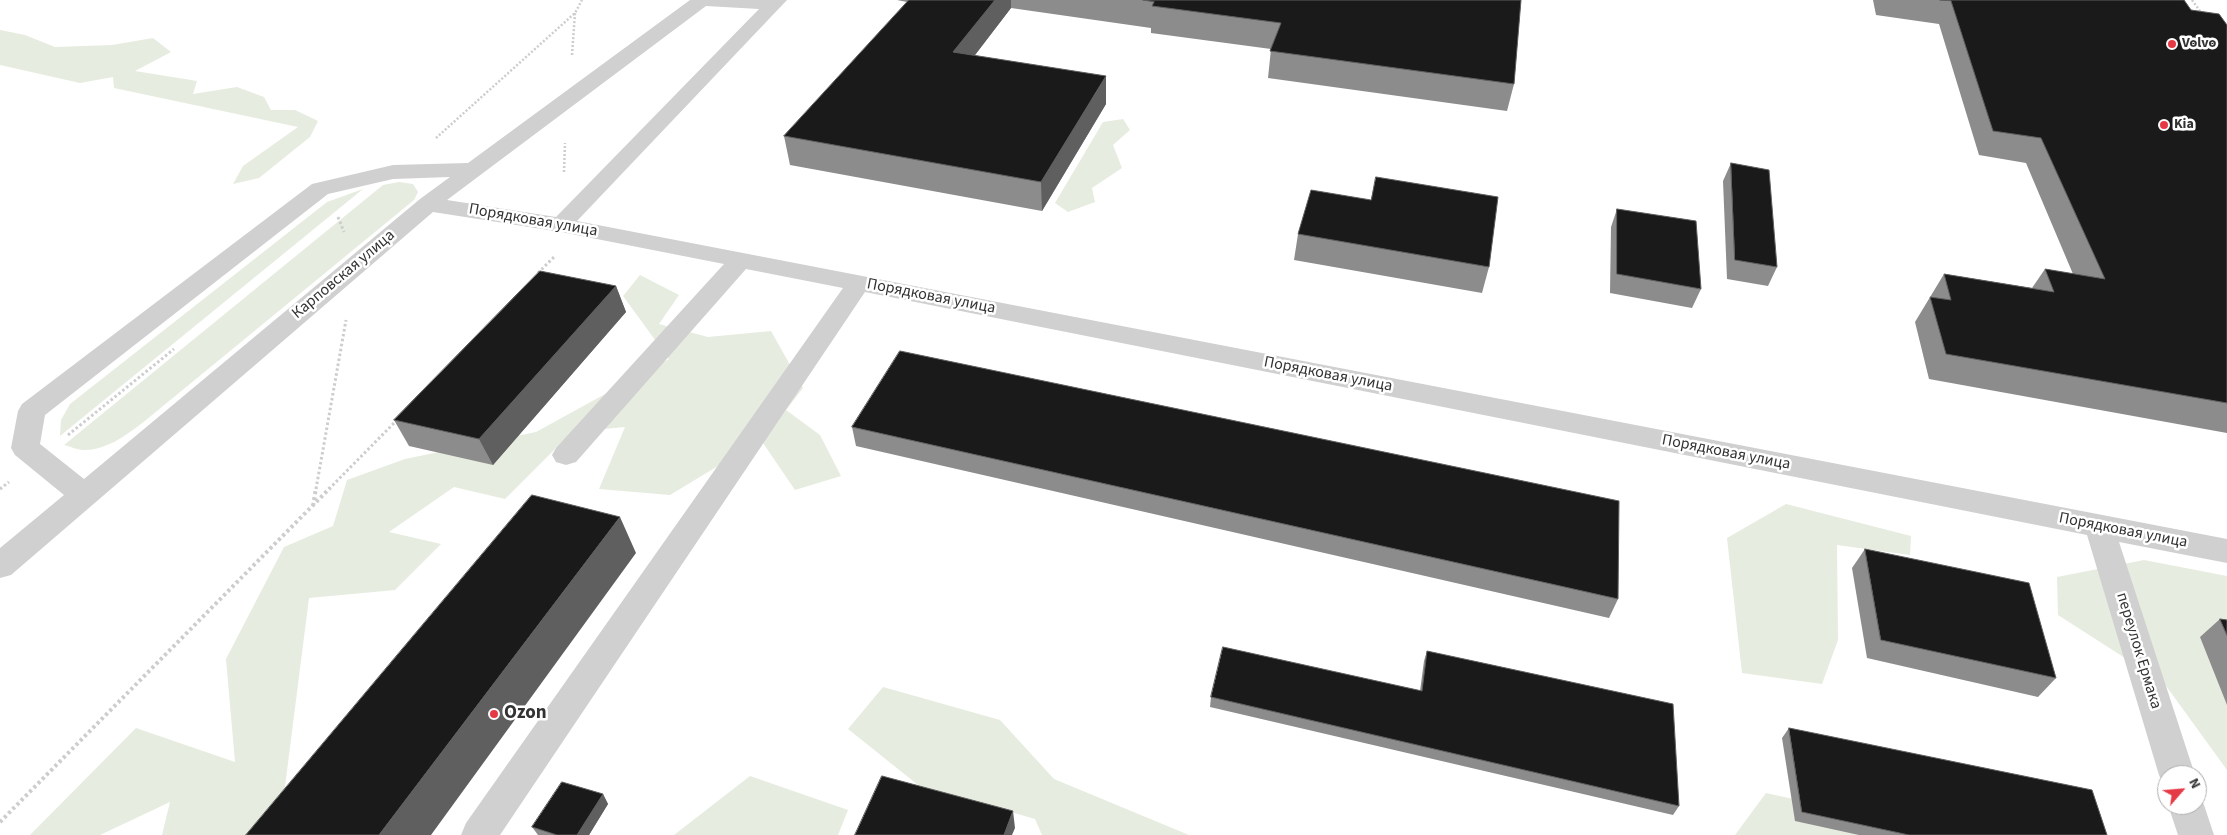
<!DOCTYPE html>
<meta charset="utf-8">
<style>
body{margin:0}
#map{position:relative;width:2227px;height:835px;overflow:hidden;background:#fff;font-family:"Source Sans 3",sans-serif}
canvas{display:block}
.north{position:absolute;left:2157px;top:765px;width:50px;height:50px;box-sizing:border-box;background:#fff;border:1px solid #adadad;border-radius:50%;rotate:63deg;font-size:14px;font-weight:700;line-height:20px;text-align:center;color:#333}
.north::after{content:'';display:block;margin:auto;width:18px;height:22px;background:#e63946;clip-path:polygon(50% 0,100% 100%,50% 72%,0 100%)}
</style>
<div id="map">
<canvas width="2227" height="835"></canvas>
<div class="north">N</div>
</div>
<script>
const context = document.querySelector('canvas').getContext('2d');
context.lineJoin = 'round';
function paint(path, color) { context.fillStyle = color; context.fill(path, 'evenodd'); }
function stroke(path, color, width, dash) { context.strokeStyle = color; context.lineWidth = width; context.lineCap = dash ? 'butt' : 'round'; context.setLineDash(dash || []); context.stroke(path); }
function write(font, color, halo, rows, align = 'center') {
  context.font = font + ' "Source Sans 3",sans-serif'; context.lineWidth = 5; context.setLineDash([]); context.textBaseline = 'middle'; context.strokeStyle = halo; context.fillStyle = color; for (const [text, x, y, turn = 0] of rows) {
    context.save(); context.translate(x, y); context.rotate((+turn || 0) * Math.PI / 180); context.textAlign = isNaN(turn) ? turn : align; if (halo) context.strokeText(text, 0, 0); context.fillText(text, 0, 0); context.restore();
  }
}
paint(new Path2D(`
 M0,30l25,5 30,12 57,-2 41,-7 18,14 -36,19 62,10 -4,13 44,-7 27,10 7,13h24l23,11 -8,16 -51,41 -26,6 10,-18 55,-39 -184,-39 -1,-11 -33,6 -80,-18z
 M1123,119l7,11 -17,15 9,23 -30,20 3,14 -27,10 -13,-9 48,-81z
 M399,182l14,2 5,8 -4,8 -268,220c-17,13 -39,31 -63,30 -6,0 -13,-4 -19,-5l319,-260z
 M363,189l-303,247 1,-16 9,-16 257,-202z
 M640,275l39,20 -20,29 49,13 63,-6 32,57 -17,22 34,25 21,41 -46,14 -34,-50 -91,55 -71,-6 26,-62 -53,5 -67,67 -51,-12 -65,45 52,12 -46,46 -86,8 -27,212 -15,25h-105l8,-33 -70,33h-70l106,-107 99,34 -9,-103 58,-112 49,-21 14,-46 58,-21 131,-27 133,-73 -46,-63z
 M1786,504l125,32 -1,19 -73,-10 1,95 -16,44 -80,-11 -15,-135z
 M2144,560l83,16v194l-63,-87 -106,-68 -1,-38z
 M883,687l117,33 54,59 135,56h-147l-7,-16 -117,-34 -70,-56z
 M750,776l98,34 -10,25h-164z
 M1766,793l134,30 15,12h-180z`), '#e6ecdf');
stroke(new Path2D(`
 M2192,0l10,14
 M572,55l3,-42
 M436,138l139,-125 7,-13
 M564,172l1,-29`), '#cdcdcd', 2.5, [2, 2]);
stroke(new Path2D(`
 M338,217l6,15
 M538,273l17,-17
 M68,435l106,-86
 M0,489l9,-7
 M316,489l30,-169
 M329,489l68,-69`), '#cdcdcd', 3, [2.5, 2.5]);
stroke(new Path2D(`
 M313,506l3,-18
 M0,822l330,-334`), '#cdcdcd', 4, [3, 3]);
paint(new Path2D(`
 M690,0h97l-210,221 1650,318v24l-108,-21 76,233h-28v12l-3,-1 -5,-11 -72,-240 -1222,-243 -365,543h-39l5,-12 377,-535 -97,-19 -170,193 -10,3 -10,-3 -4,-7 4,-7 168,-184 -163,-32 -128,-20 -422,363 -11,3v-30l64,-53 -49,-40 -4,-7 7,-37 4,-7 290,-220 81,-19 75,-2zM706,6l53,3 -203,208 -109,-17zM450,177l-30,22 -336,280 -44,-35 5,-29 283,-221 65,-15z
 M2197,792l7,13 10,30h-36l-10,-30h29z`), '#d0d0d0');
paint(new Path2D(`
 M897,0h624l-7,84 -7,27 -239,-33 3,-29 -120,-16v-5l-140,-20 -37,48 132,48 -64,107 -252,-46 -6,-29 123,-134z
 M1873,0h311l7,10 36,15v408l-298,-54 -14,-57 29,-48 88,14 13,-19 28,5 -47,-111 -47,-8 -40,-131 -63,-9z
 M1731,163l46,104 -9,19 -41,-7 -4,-98z
 M1371,200l118,67 -7,26 -188,-33 4,-26z
 M1617,209l84,80 -9,19 -82,-15 1,-66z
 M616,286l10,26 -133,153 -84,-19 -15,-26z
 M852,427l766,172 -9,19 -753,-172z
 M1865,549l191,129 -18,19 -171,-39 -15,-90z
 M2220,619l7,1v85l-27,-68z
 M1427,651l252,155 -6,9 -463,-108 1,-10 209,-6 4,-30z
 M1789,728l318,107h-248l-64,-14 -13,-83z
 M603,794l5,10 -19,31h-51l-6,-8z`), '#8c8c8c');
paint(new Path2D(`
 M995,0h16v8l-55,72 -3,-28z
 M1106,76v28l-64,107 -1,-29z
 M616,286l10,26 -133,153 -14,-26z
 M620,517l16,36 -205,282h-52z
 M603,794l5,10 -19,31h-12z
 M1013,811l2,17 -3,7h-8z`), '#5f5f5f');
const building = new Path2D(`
 M909,0h86l-42,52 153,24 -65,106 -257,-46z
 M1143,0h378l-7,84 -244,-33 11,-28 -129,-17 2,-4z
 M1940,0h244l7,10 28,4 8,11v378l-281,-49 -16,-57 21,3 -7,-26 110,18 -9,-23 60,10 -64,-141 -48,-7 -42,-130z
 M1731,163l38,7 8,97 -42,-7z
 M1376,177l122,20 -9,70 -191,-33 13,-44 60,10z
 M1617,209l79,12 5,68 -84,-15z
 M540,271l76,15 -137,153 -85,-19z
 M900,351l719,150 -1,98 -766,-172z
 M532,495l88,22 -241,318h-133z
 M1865,549l164,34 27,95 -175,-38z
 M2220,619l7,1v15z
 M1223,647l199,44 5,-40 246,53 6,102 -468,-109z
 M1789,728l303,62 15,45h-198l-107,-23z
 M882,776l131,35 -9,24h-149z
 M562,782l41,12 -26,41h-20l-25,-8z`);
paint(building, '#1a1a1a');
stroke(building, '#5f5f5f', 1);
for (const [x, y, r, color] of [
 [2172,44,5,"#e63946"],
 [2164,125,5,"#e63946"],
 [494,714,5,"#e63946"]
]) { const dot = new Path2D(); dot.arc(x, y, r, 0, 2 * Math.PI); context.fillStyle = color; context.fill(dot); stroke(dot, '#fff', 2); }
write('bold 14px', '#333', '#fff', [
 ["Volvo",2182,44],
 ["Kia",2174,125]
], 'left');
write('16px', '#333', '#fff', [
 ["Порядковая улица",533,221,10],
 ["Карповская улица",344,275,-40],
 ["Порядковая улица",931,297,11],
 ["Порядковая улица",1328,375,11],
 ["Порядковая улица",1726,453,11],
 ["Порядковая улица",2123,531,11],
 ["переулок Ермака",2138,651,73]
]);
write('bold 19px', '#333', '#fff', [
 ["Ozon",504,714]
], 'left');
</script>
